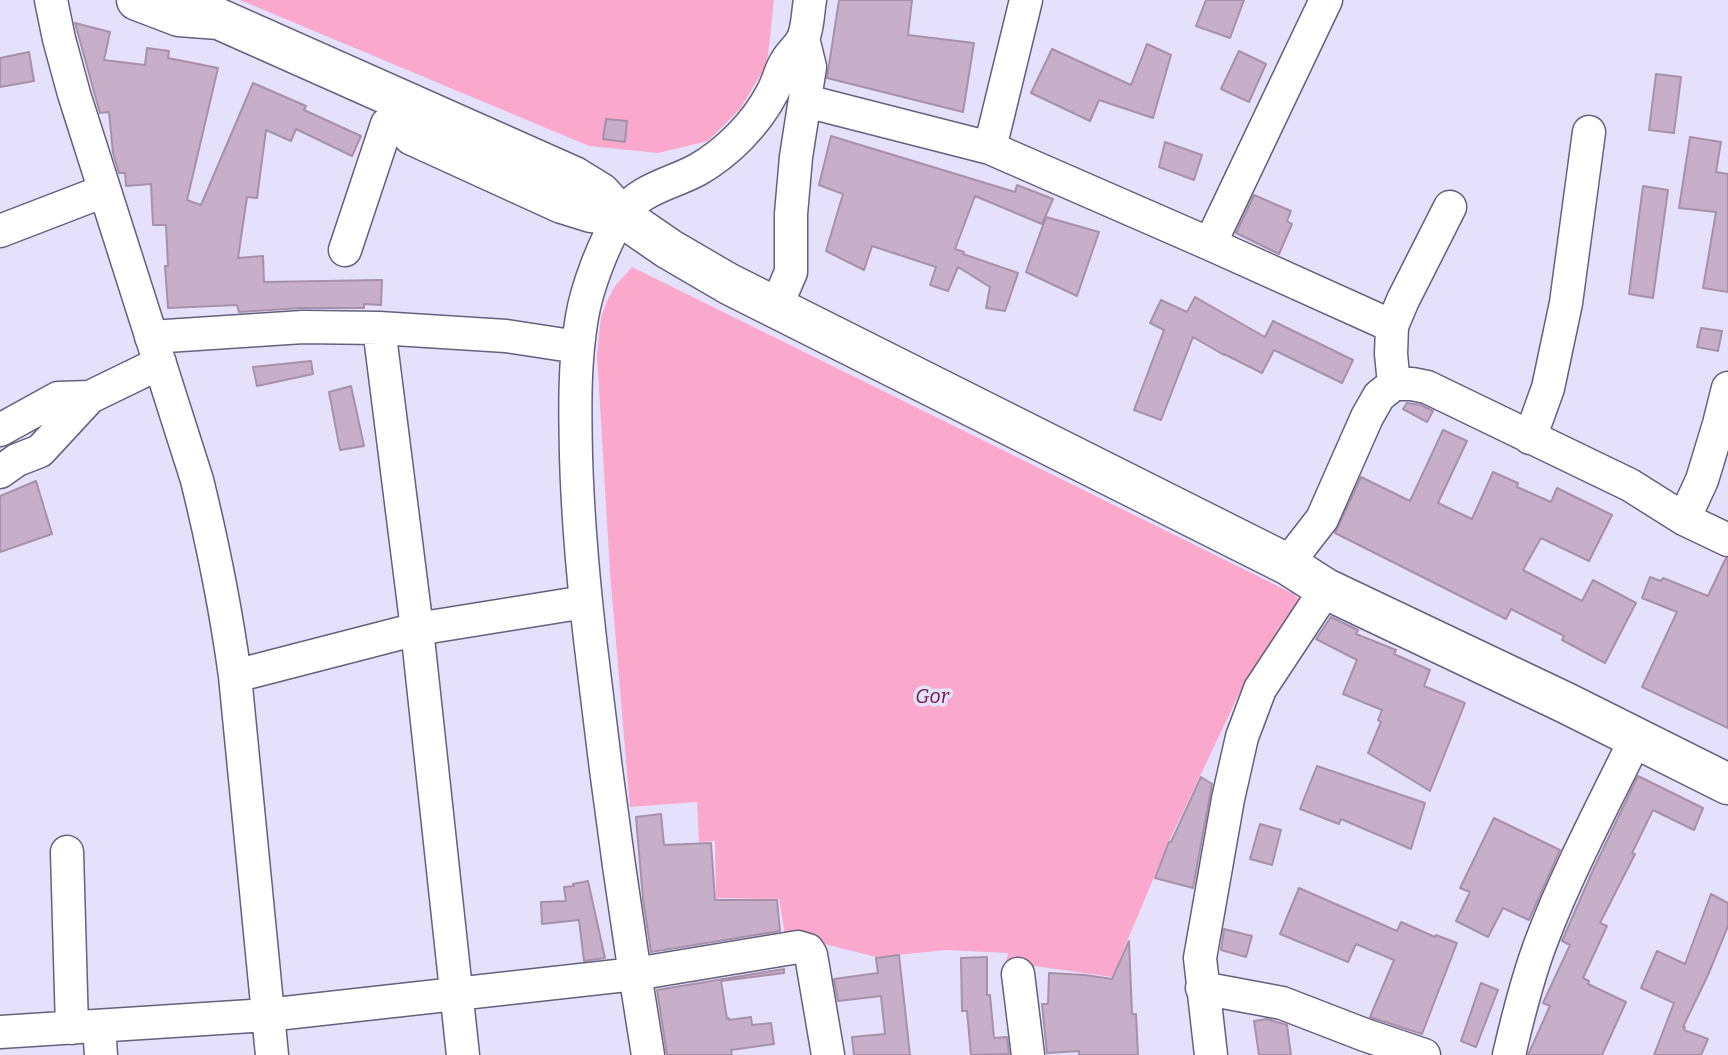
<!DOCTYPE html>
<style>
body{margin:0}
canvas{display:block;background:#e5e1fd}
</style>
<canvas width="1728" height="1055"></canvas>
<script>
const context = document.querySelector('canvas').getContext('2d');
context.lineJoin = 'round';
function paint(path, color) { context.fillStyle = color; context.fill(path, 'evenodd'); }
function stroke(path, color, width, dash) { context.strokeStyle = color; context.lineWidth = width; context.lineCap = dash ? 'butt' : 'round'; context.setLineDash(dash || []); context.stroke(path); }
function write(font, color, halo, rows, align = 'center') {
  context.font = font + ' Bitter,serif'; context.lineWidth = 7; context.setLineDash([]); context.textBaseline = 'middle'; context.strokeStyle = halo; context.fillStyle = color; for (const [text, x, y, turn = 0] of rows) {
    context.save(); context.translate(x, y); context.rotate((+turn || 0) * Math.PI / 180); context.textAlign = isNaN(turn) ? turn : align; if (halo) context.strokeText(text, 0, 0); context.fillText(text, 0, 0); context.restore();
  }
}
paint(new Path2D(`
 M240,0h534l-7,64 -27,45 -32,32 -50,12 -69,-7z
 M632,267l662,327 12,13 -53,65 -14,22 -69,145 -58,138 -106,-15 2,-9 -62,-3 -70,7 -91,-23 -6,-35 -63,-1 -1,-57 -16,1 -2,-40 -67,5 -20,-235 -13,-217 4,-38 6,-16 8,-15z`), '#faa8cb');
const building = new Path2D(`
 M839,0h73l-4,35 66,8 -11,69 -136,-34z
 M1206,0h38l-14,38 -34,-12z
 M75,23l35,9 -6,28 41,5 2,-17 22,3 -1,7 50,10 -31,132 14,5 52,-122 53,23 -2,4 57,26 -9,20 -56,-27 -5,12 -25,-11 -9,68 -10,-1 -9,61 25,-2 1,26 118,-2 -1,25 -17,-1v4h-62l-63,4 -2,-7 -69,3 -3,-42h3l-2,-41h-13l-2,-41 -25,2 -1,-13h-6l-6,-20 -4,-41 -9,1z
 M1147,44l24,11 -18,63 -54,-18 -9,21 -59,-28 21,-44 79,36z
 M1239,51l27,13 -17,38 -28,-13z
 M29,52l5,29 -34,6v-29z
 M1656,74l25,3 -7,56 -25,-3z
 M606,119l21,2 -2,21 -22,-3z
 M831,136l184,56 2,-7 36,14 -11,25 -67,-28 -20,53 9,3 -1,2 55,19 -13,38 -19,-3 4,-21 -32,-20 -10,24 -18,-6 6,-18 -64,-21 -8,24 -38,-19 17,-57 -24,-9z
 M1690,137l31,5 -5,30 12,2v118l-25,-4 13,-76 -37,-4z
 M1165,142l37,13 -8,25 -35,-13z
 M1643,186l25,4 -15,108 -24,-4z
 M1254,195l37,16 -4,10 5,3 -13,30 -43,-21z
 M1046,217l53,15 -22,64 -51,-24z
 M1195,297l70,40 8,-16 80,39 -11,23 -68,-33 -12,23 -38,-19v1l-31,-18 -32,83 -27,-10 30,-80 -14,-7 11,-23 26,12z
 M1701,328l21,3 -4,20 -21,-4z
 M311,361l2,13 -56,12 -4,-19z
 M351,386l13,60 -24,4 -11,-58z
 M1407,403l14,2 12,6 -6,11 -24,-13z
 M1443,430l24,11 -29,62 34,16 21,-47 25,11 -1,4 34,15 6,-14 55,27 -23,46 -48,-23 -18,32 59,31 11,-21 43,23 -31,60 -43,-23 2,-4 -53,-27 -5,10 -171,-86 26,-56 49,24z
 M36,481l16,53 -52,18v-56z
 M1726,558l2,1v169l-86,-41 35,-75 -35,-14 8,-21 11,4 2,-3 45,18z
 M1331,617l27,13 -2,4 40,16 -2,4 36,16 -6,16 41,17 -35,88 -62,-38 13,-31 -3,-2 4,-10 -39,-16 14,-34 -41,-21z
 M1317,766l108,37 -14,46 -70,-30 -2,5 -39,-15z
 M1638,776l65,32 -9,22 -41,-20 -21,43 3,1 -35,69 7,3 -24,52 6,3 -1,3 38,18 -24,53h-74l22,-49 -7,-3 27,-58 -8,-4 31,-71z
 M1201,777l11,7 -19,104 -38,-10 14,-36h2z
 M661,814l3,31 47,-2 4,57h62l3,31 -129,21 -8,-53 -7,-82z
 M1494,818l66,32 -31,70 -26,-12 -15,29 -32,-16 14,-29 -10,-4z
 M1260,824l21,6 -9,35 -22,-6z
 M588,881l17,77 -21,3 -5,-41 -37,4 -1,-22 25,-1 -2,-14 10,-1 -1,-2z
 M1299,888l98,43 4,-9 34,15 1,-2 21,8 -35,91 -52,-17 24,-57 -38,-16 -8,18 -68,-28z
 M1711,894l17,9v23l-20,49 -25,52h2l-1,3 24,9 -7,16h-47l20,-52 -33,-15 16,-37 28,13z
 M1224,929l28,7 -6,21 -25,-7z
 M1129,941l3,73h4l2,41h-59v-4l-32,2 -5,-49h6l1,-31 36,2 27,4z
 M899,955l11,100h-56l-2,-18 33,-3 -4,-38 -43,5 -4,-22 44,-6 -2,-15z
 M987,957v38h3l4,43 13,-1 2,17 -38,1 -4,-44h-5l-1,-53z
 M784,969v4l-63,8 6,38 2,-1v2l22,-3 1,8 19,-2 3,21 -43,6 1,5h-65l-10,-65z
 M1481,983l17,7 -22,57 -15,-6z
 M1267,1019l20,6 4,30h-32l-5,-34z`);
paint(building, '#c7afca');
stroke(building, '#a790aa', 2);
const minor = new Path2D(`
 M51,0l8,39 15,55 123,386c16,65 29,130 38,196l37,379
 M806,101l184,47 220,96 182,82
 M990,148l36,-148
 M0,231l104,-40
 M1210,244l116,-244
 M345,250l42,-126
 M776,307l15,-35v-58l5,-57 14,-90 -7,-29
 M379,328l38,301 46,426
 M151,337l152,-10 76,1 127,8 72,11
 M1394,384h18l15,3 203,98 54,34 44,21
 M0,430l58,-32 32,-1
 M1530,438l18,-50 18,-85 23,-171
 M0,472l17,-12 23,-9 50,-54 70,-34
 M1684,519l18,-39 17,-56 9,-36
 M1287,564l35,-45 45,-102 12,-21 15,-12 -3,-30 1,-28 11,-26 47,-93
 M235,676l182,-47 168,-27
 M67,852l5,176
 M1018,974l10,81
 M1202,988l80,15 83,32 59,20
 M99,1026l2,29
 M0,1032l267,-17 368,-41 163,-27 10,3 3,5 17,100
 M648,1055c-21,-127 -39,-255 -54,-383 -9,-72 -16,-144 -18,-216 -1,-46 -2,-93 6,-139 5,-30 22,-75 39,-101 17,-27 50,-32 76,-46 30,-17 59,-46 75,-77 6,-10 8,-23 15,-33 5,-8 14,-15 17,-24 4,-11 4,-25 6,-36
 M1211,1055l-11,-97 28,-159 14,-62 18,-48 66,-100
 M1509,1055c9,-39 19,-80 34,-118 26,-68 61,-133 93,-199`);
const major = new Path2D(`
 M137,0l42,16 40,3 355,158 26,16 21,23 48,33 60,35 558,280 39,25 240,114 162,81
 M413,135l149,68 29,9 29,4`);
stroke(minor, '#64607d', 35);
stroke(major, '#64607d', 43);
stroke(minor, '#fff', 32);
stroke(major, '#fff', 40);
write('italic 20px', '#741449', '#e5e1fd', [
 ["Gor",932,697]
]);
</script>
